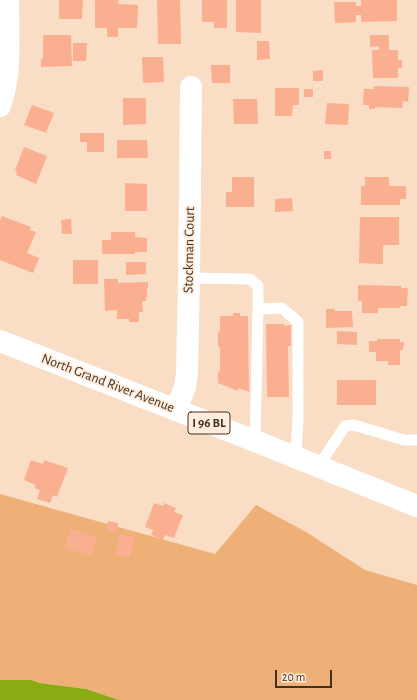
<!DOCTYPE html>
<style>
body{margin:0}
#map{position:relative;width:417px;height:700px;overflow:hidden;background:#f9ddc5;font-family:"Alegreya Sans",sans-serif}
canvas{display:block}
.scale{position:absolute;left:275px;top:670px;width:57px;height:18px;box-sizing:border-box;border:2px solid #423020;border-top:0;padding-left:5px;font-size:12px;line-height:14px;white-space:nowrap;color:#423020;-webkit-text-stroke:3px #ffecdc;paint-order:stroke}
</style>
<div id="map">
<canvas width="417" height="700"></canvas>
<div class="scale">20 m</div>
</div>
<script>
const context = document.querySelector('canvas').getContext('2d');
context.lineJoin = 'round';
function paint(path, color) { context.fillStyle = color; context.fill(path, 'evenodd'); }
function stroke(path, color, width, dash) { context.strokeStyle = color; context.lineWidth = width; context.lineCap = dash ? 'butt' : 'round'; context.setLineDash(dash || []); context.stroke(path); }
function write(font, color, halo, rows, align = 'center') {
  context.font = font + ' "Alegreya Sans",sans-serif'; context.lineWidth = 3.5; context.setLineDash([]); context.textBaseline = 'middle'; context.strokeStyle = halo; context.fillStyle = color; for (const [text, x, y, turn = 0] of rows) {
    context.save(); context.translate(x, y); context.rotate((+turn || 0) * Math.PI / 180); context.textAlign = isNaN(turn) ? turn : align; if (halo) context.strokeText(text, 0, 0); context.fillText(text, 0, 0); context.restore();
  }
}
paint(new Path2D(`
 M0,494l215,60 41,-49 50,27 59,38 52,15v115h-298l-33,-11 -46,-6 -9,-3h-31z`), '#efb077');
paint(new Path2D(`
 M0,680h31l9,3 46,6 33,11h-119z`), '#8bab14');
paint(new Path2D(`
 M59,0h24l-1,19h-23z
 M95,0h24l-1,4 20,1 -1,23h-19v9h-11v-9h-12z
 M157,0h23l1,44h-23z
 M202,0h25v28h-13v-6h-12z
 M236,0h25v33l-25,-1z
 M361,0h36v21l-36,1v-7h-5v7l-21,1 -1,-21h22v4h5z
 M43,35h28l1,31 -31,1v-8h2z
 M370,35h19v15h9v10h4v8h-4v10h-25l-1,-28h7v-4l-9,1z
 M257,41h12l1,18 -13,1z
 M73,43h14l-1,18h-13z
 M142,57h21l1,25 -21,1z
 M211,65h19v18h-18z
 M323,70v11h-10v-10z
 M374,86l35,1 -1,15 -5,-1 -1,7 -27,-1v2h-6v-4h-6l1,-16h10z
 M275,88h24v17h-6l-1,11h-17z
 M304,89h9v8h-9z
 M123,98h23v26l-23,1z
 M233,99h24l1,25h-24z
 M327,103l22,1 -1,21 -23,-1z
 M32,105l22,8 -8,20 -22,-8z
 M80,133h24v19h-17v-10h-7z
 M117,140h30l1,18h-31z
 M24,147l23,9 -11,28 -20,-9 1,-4 -2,-1z
 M324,151h7v8h-7z
 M232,177h22v30h-28v-15h6z
 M365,177h24v9h17v13h-6v6h-39v-19h4z
 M125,183l22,1v27h-22z
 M292,198l1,13 -18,1v-13z
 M2,216l29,11 -1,3 6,2 -9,21 12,5 -6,15 -33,-13v-40z
 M360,217h39v28h-16v19l-24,-1z
 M71,219l1,15h-10l-1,-14z
 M111,232h24v5l12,1v14h-12v2h-33v-14h9z
 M73,260h25v24h-25z
 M126,262h20v12l-20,1z
 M104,279h14v4l30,-1v6h-1v9h-1v4h-4l1,11h-4v10h-10v-3h-12v-9l-12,1z
 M358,285l43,1v2h7l-1,18h-7v2h-22v5h-16v-12h-4z
 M326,309h9v2h17l1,16 -27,1z
 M233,313h7v3h8l1,76 -11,-4v3l-20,-8v-11l2,-1v-23l-2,-2v-14l2,-1v-15h13z
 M266,324h18v2l7,-1v21h-3l1,51h-22z
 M337,331l20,1v13l-20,-1z
 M377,339h23v3h4l-1,8h-3v15h-12v-4h-12v-9h-7v-11h8z
 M337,380h39v25h-39z
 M31,460l12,4 1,-4 24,8 -11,29 -4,-2 -3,8 -13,-4 3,-9 -6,-2 2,-3 -12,-5z
 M154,503l9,3 1,-3 12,5 -2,4 9,3 -9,23 -9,-3 -2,5 -12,-5 2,-5 -8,-3z
 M108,521l10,2 -1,10 -11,-2z
 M70,529l27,8 -5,18 -27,-7z
 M120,534l15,4 -5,20 -15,-4z`), '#fbaf91');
stroke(new Path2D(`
 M189,278l61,1 8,7v23l24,-1 16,14v94l-2,41
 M255,441l3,-132
 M318,467l27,-41 9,-1 50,15h13`), '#fff', 11);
stroke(new Path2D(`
 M0,106c12,-34 8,-71 8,-106
 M176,410l9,-23 2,-14 2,-95 2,-191`), '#fff', 22);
stroke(new Path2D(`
 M0,341l255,100 162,65`), '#fff', 22);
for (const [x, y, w] of [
 [209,423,42]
]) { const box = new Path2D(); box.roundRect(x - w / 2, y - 11, w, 22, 3); context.fillStyle = '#ffecdc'; context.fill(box); stroke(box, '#423020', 1); }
write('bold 13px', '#423020', null, [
 ["I 96 BL",209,423]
]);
write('14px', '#423020', '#ffecdc', [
 ["Stockman Court",189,250,-89],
 ["North Grand River Avenue",108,383,21]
]);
</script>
